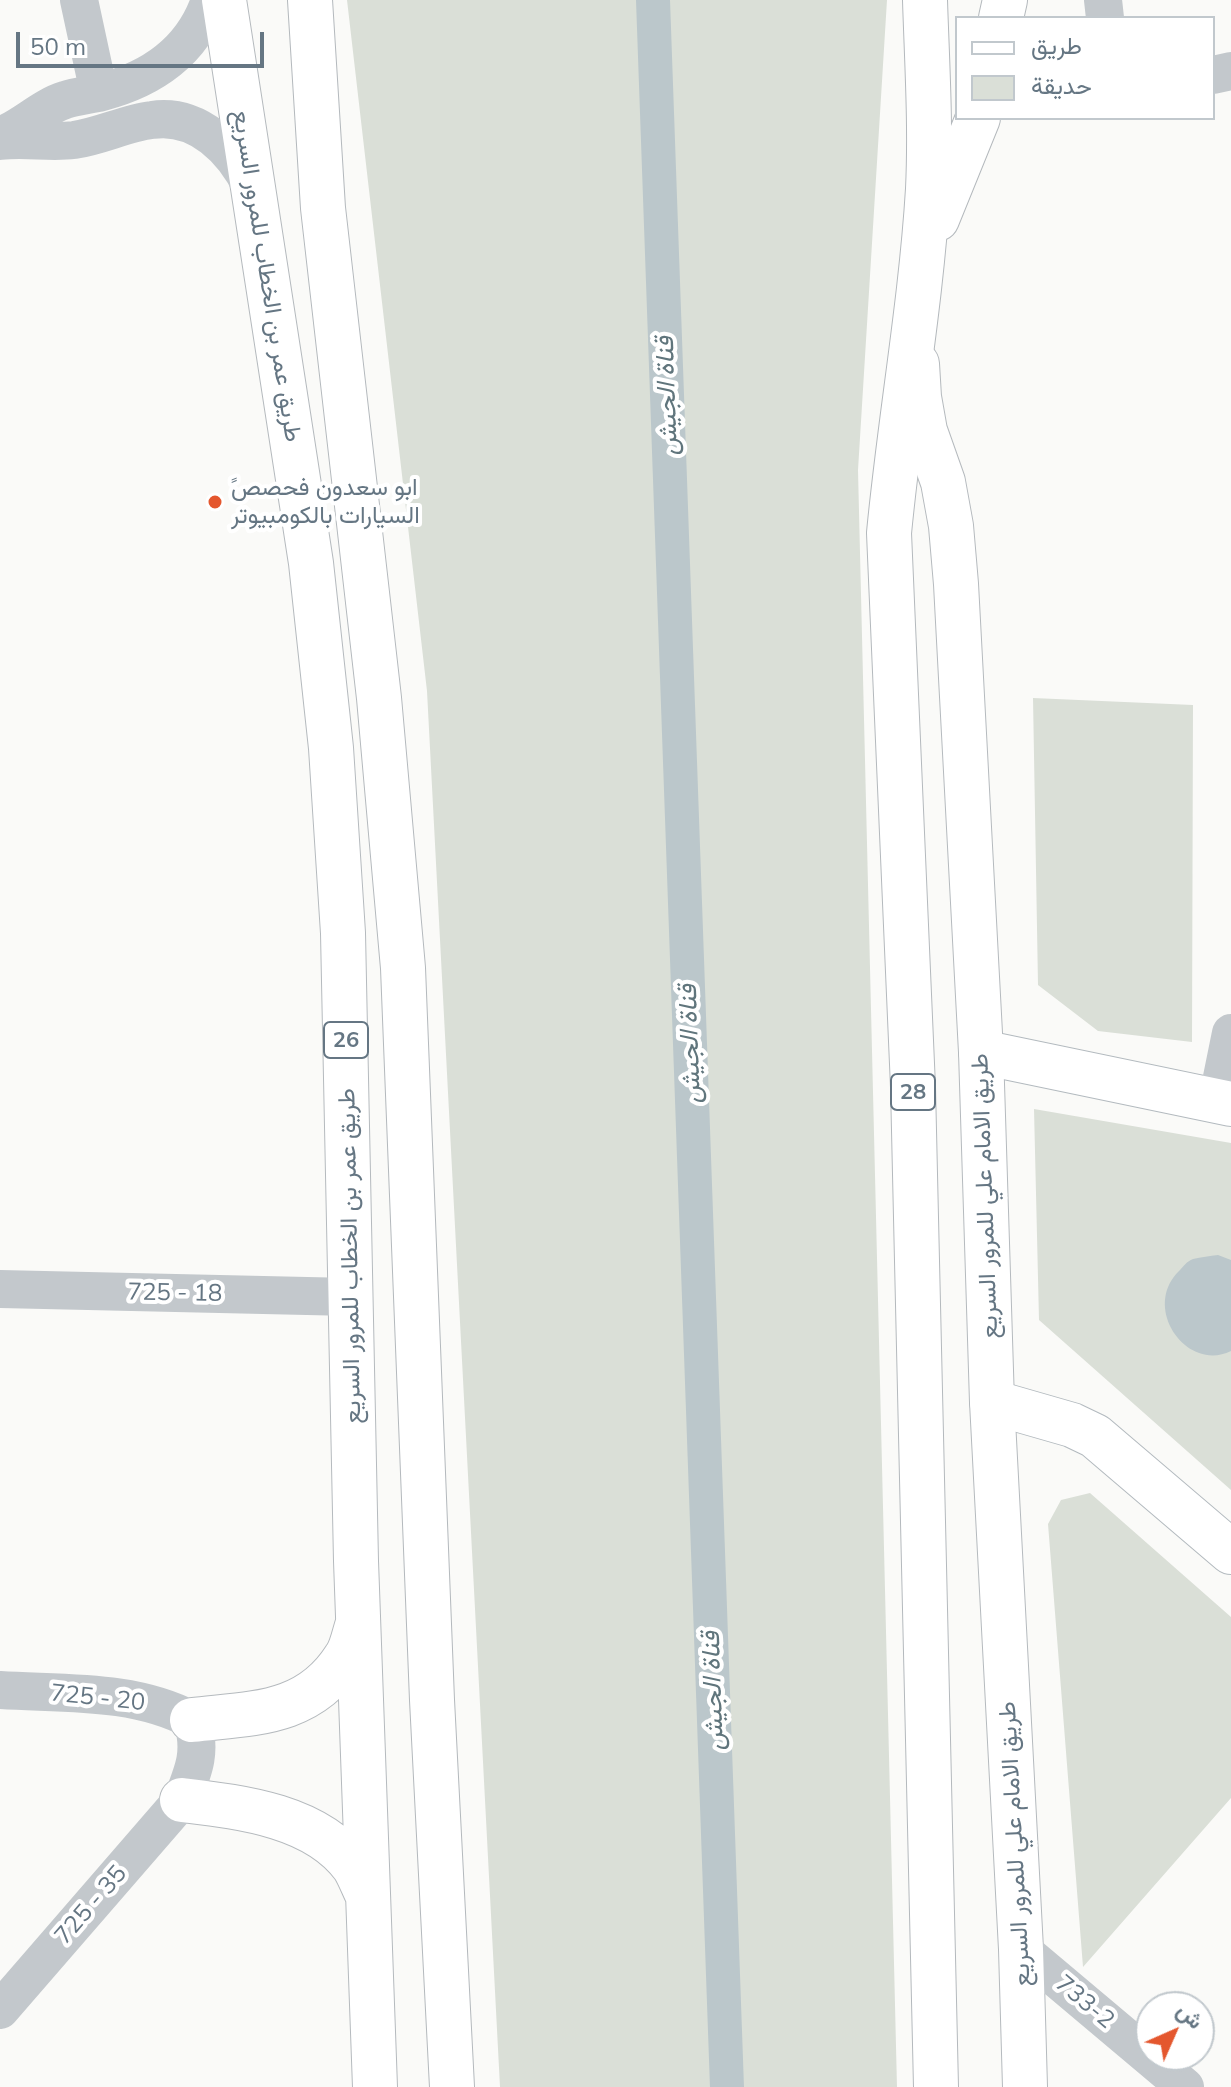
<!DOCTYPE html>
<meta charset="utf-8">
<style>
body{margin:0}
#map{position:relative;width:1231px;height:2087px;overflow:hidden;background:#fafaf8;font-family:Mulish,Vazirmatn,sans-serif}
canvas{display:block}
.legend{position:absolute;left:955px;top:16px;width:260px;height:104px;box-sizing:border-box;background:#fff;border:2px solid #c1c8cd;margin:0;padding:10px 14px;list-style:none;font-size:24px;color:#657683}
.legend li{display:flex;align-items:center;gap:16px;height:40px}
.legend b{width:40px;border:2px solid #c1c8cd}
.north{position:absolute;left:1135px;top:1991px;width:80px;height:80px;box-sizing:border-box;background:#fff;border:2px solid #c1c8cd;border-radius:50%;rotate:45deg;font-size:22px;font-weight:700;line-height:32px;text-align:center;color:#657683}
.north::after{content:'';display:block;margin:auto;width:28px;height:36px;background:#e4572e;clip-path:polygon(50% 0,100% 100%,50% 72%,0 100%)}
.scale{position:absolute;left:16px;top:32px;width:248px;height:36px;box-sizing:border-box;border:4px solid #657683;border-top:0;padding-left:10px;font-size:24px;line-height:28px;white-space:nowrap;color:#657683;-webkit-text-stroke:6px #fff;paint-order:stroke}
</style>
<div id="map">
<canvas width="1231" height="2087"></canvas>
<ul class="legend">
<li><b style="height:10px;background:#fff"></b>طريق</li>
<li><b style="height:22px;background:#dadfd7"></b>حديقة</li>
</ul>
<div class="north">ش</div>
<div class="scale">50 m</div>
</div>
<script>
const context = document.querySelector('canvas').getContext('2d');
context.lineJoin = 'round';
function paint(path, color) { context.fillStyle = color; context.fill(path, 'evenodd'); }
function stroke(path, color, width, dash) { context.strokeStyle = color; context.lineWidth = width; context.lineCap = dash ? 'butt' : 'round'; context.setLineDash(dash || []); context.stroke(path); }
function write(font, color, halo, rows, align = 'center') {
  context.font = font + ' Mulish,Vazirmatn,sans-serif'; context.lineWidth = 8; context.setLineDash([]); context.textBaseline = 'middle'; context.strokeStyle = halo; context.fillStyle = color; for (const [text, x, y, turn = 0] of rows) {
    context.save(); context.translate(x, y); context.rotate((+turn || 0) * Math.PI / 180); context.textAlign = isNaN(turn) ? turn : align; if (halo) context.strokeText(text, 0, 0); context.fillText(text, 0, 0); context.restore();
  }
}
paint(new Path2D(`
 M347,0h540l-29,470 39,1617h-397l-73,-1396z
 M1033,698l160,7 -1,337 -94,-11 -60,-46z
 M1034,1109l197,34v347l-192,-170z
 M1090,1493l141,124v181l-148,169 -35,-443 13,-24z`), '#dadfd7');
paint(new Path2D(`
 M1218,1255l13,5v91c-44,22 -90,-43 -52,-80 4,-4 8,-10 14,-12 8,-2 17,-3 25,-4z`), '#bbc7cb');
stroke(new Path2D(`
 M653,0l74,2087`), '#bbc7cb', 34);
const secondary = new Path2D(`
 M981,1052l250,52
 M992,1402l80,23 23,11 136,116`);
const primary = new Path2D(`
 M224,0l87,563 20,185 12,185 13,628 19,526
 M917,364l2,33 6,34 18,51 8,44 5,58 25,468 11,350 29,547 4,138
 M192,1720c60,-7 116,-4 153,-62 7,-9 9,-24 13,-35
 M182,1800c58,7 134,15 172,67 5,8 9,19 14,29`);
const highway = new Path2D(`
 M310,0l13,208 56,490 24,270 29,732 20,387
 M925,0c2,63 6,126 3,189 -7,115 -28,229 -39,344l24,554 23,1000
 M1001,18l4,-18
 M937,219l41,-101`);
stroke(secondary, '#b3babf', 46);
stroke(primary, '#b5babe', 46);
stroke(highway, '#b4b9bd', 46);
stroke(new Path2D(`
 M79,0l20,93
 M1103,0l2,18
 M1213,75l18,-4
 M0,136c23,-9 42,-29 65,-36 12,-4 25,-5 37,-8 50,-13 91,-41 108,-92
 M0,141c25,-3 50,2 74,-1 27,-4 52,-17 78,-20 46,-7 82,30 100,68
 M1217,1102l14,-69
 M0,1289l351,8
 M0,1690c64,4 134,-1 192,30 10,31 2,50 -10,80l-182,210
 M1021,1949l164,138`), '#c3c8cc', 38);
stroke(secondary, '#fff', 44);
stroke(primary, '#fff', 44);
stroke(highway, '#fff', 44);
for (const [x, y, r, color] of [
 [215,502,8,"#e4572e"]
]) { const dot = new Path2D(); dot.arc(x, y, r, 0, 2 * Math.PI); context.fillStyle = color; context.fill(dot); stroke(dot, '#fff', 3); }
for (const [x, y, w] of [
 [346,1040,44],
 [913,1092,44]
]) { const box = new Path2D(); box.roundRect(x - w / 2, y - 18, w, 36, 6); context.fillStyle = '#fff'; context.fill(box); stroke(box, '#657683', 2); }
write('bold 22px', '#657683', null, [
 ["26",346,1040],
 ["28",913,1092]
]);
write('24px', '#657683', '#fff', [
 ["طريق عمر بن الخطاب للمرور السريع",267,276,81],
 ["طريق الامام علي للمرور السريع",985,1196,-92],
 ["طريق عمر بن الخطاب للمرور السريع",350,1256,-91],
 ["725 - 18",175,1293,1],
 ["725 - 20",98,1698,6],
 ["طريق الامام علي للمرور السريع",1015,1844,-93],
 ["725 - 35",91,1905,-49],
 ["733-2",1085,2002,40]
]);
write('24px', '#657683', '#fff', [
 ["ًابو سعدون فحصص",231,488],
 ["السيارات بالكومبيوتر",231,516]
], 'left');
write('italic 26px', '#60757c', '#fff', [
 ["قناة الجيش",667,396,-92],
 ["قناة الجيش",690,1044,-92],
 ["قناة الجيش",713,1691,-92]
]);
</script>
